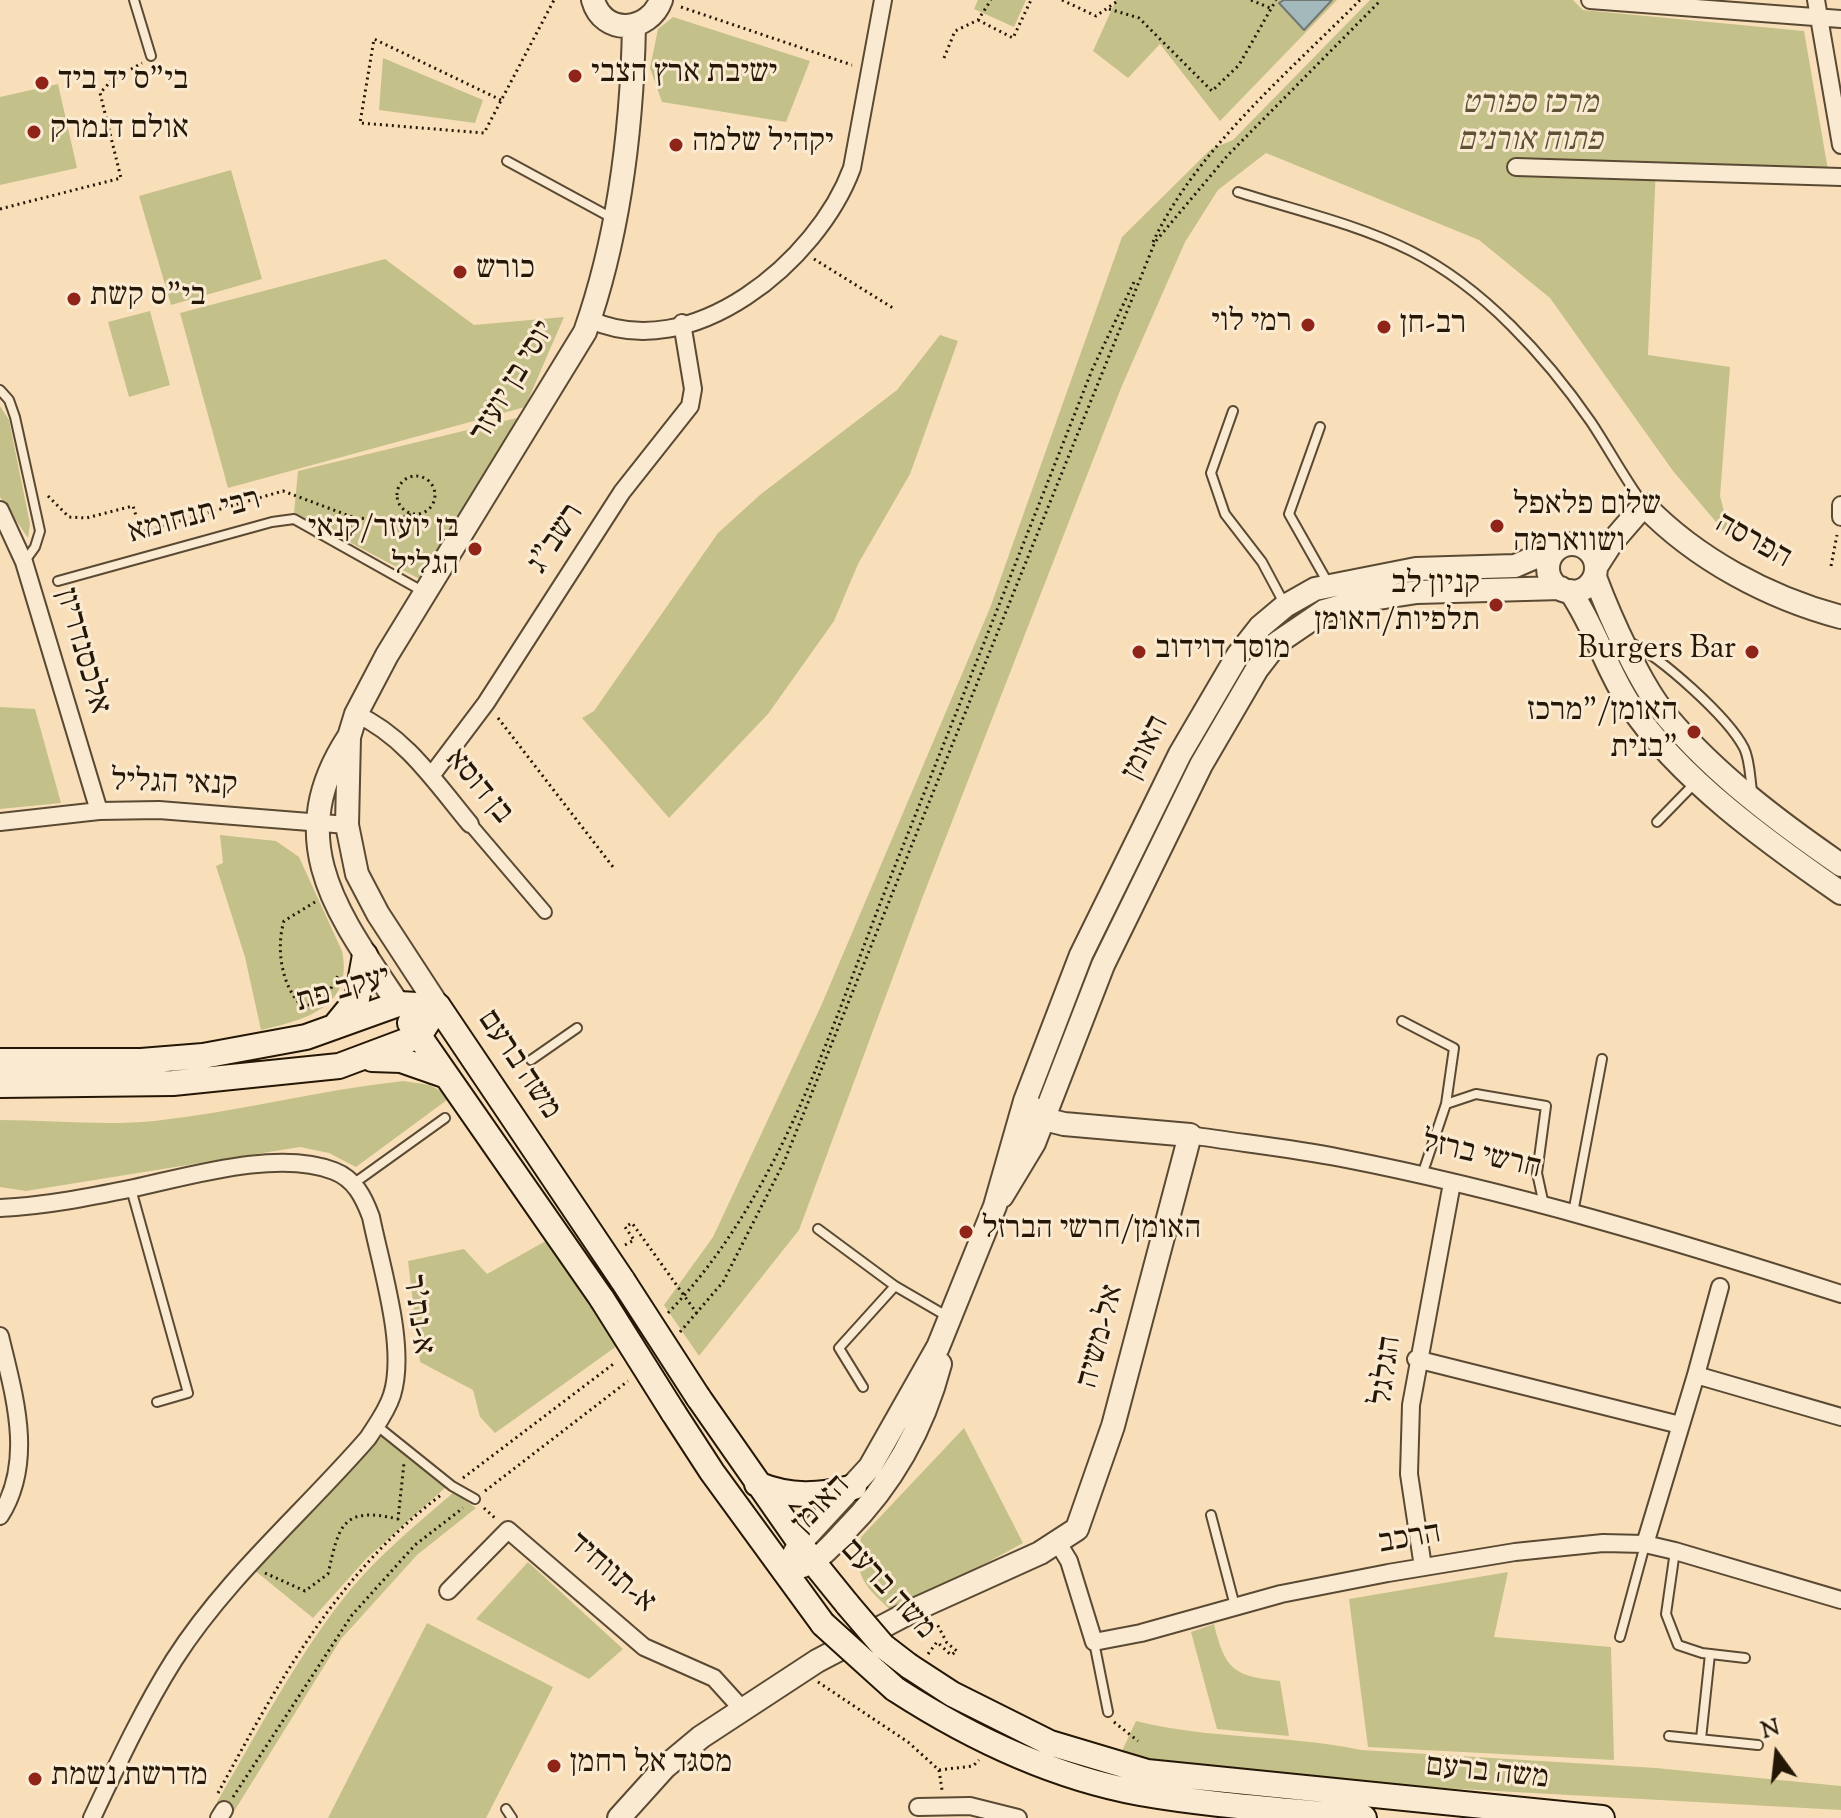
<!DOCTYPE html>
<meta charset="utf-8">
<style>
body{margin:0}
#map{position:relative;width:1841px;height:1818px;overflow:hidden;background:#f9dfb9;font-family:"Sorts Mill Goudy",serif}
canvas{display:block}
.north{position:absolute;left:1737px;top:1714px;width:80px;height:80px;-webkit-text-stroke:6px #fbead2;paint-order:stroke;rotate:345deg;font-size:22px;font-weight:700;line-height:32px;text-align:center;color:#251706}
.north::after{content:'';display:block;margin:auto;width:28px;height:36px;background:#251706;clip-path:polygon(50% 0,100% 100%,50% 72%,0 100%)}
</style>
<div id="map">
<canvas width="1841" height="1818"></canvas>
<div class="north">N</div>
</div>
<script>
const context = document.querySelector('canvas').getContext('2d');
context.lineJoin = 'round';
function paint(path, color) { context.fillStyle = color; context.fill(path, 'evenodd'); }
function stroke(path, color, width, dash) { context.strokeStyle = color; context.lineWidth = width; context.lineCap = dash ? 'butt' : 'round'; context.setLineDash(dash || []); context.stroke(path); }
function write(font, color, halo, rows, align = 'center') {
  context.font = font + ' "Sorts Mill Goudy","Frank Ruhl Libre",serif'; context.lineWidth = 6; context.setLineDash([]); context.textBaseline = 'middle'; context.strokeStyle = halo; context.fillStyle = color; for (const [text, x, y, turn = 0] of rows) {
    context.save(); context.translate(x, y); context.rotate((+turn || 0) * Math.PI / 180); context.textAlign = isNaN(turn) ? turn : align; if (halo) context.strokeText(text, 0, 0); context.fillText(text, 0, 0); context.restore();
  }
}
paint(new Path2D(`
 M978,0h48l-12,27 -40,-18z
 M1116,0h221l-117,121 -60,-77 -32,34 -35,-27z
 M1370,0h203l10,10 221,21 24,139 -172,-4 -8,189 82,12 -10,129 12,45 -59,-70 -123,-173 -71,-58 -213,-87 -48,37 -33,52 -64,146 -198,508 -124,334 -100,126 -35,-51 49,-68 108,-231 169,-398 132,-371 89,-88 22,-9z
 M673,17l137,44 -24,61 -124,-20 -12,-34 8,-39z
 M383,58l100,42 -8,23 -96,-13z
 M58,84l19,84 -77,17v-88z
 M231,170l31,109 -91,26 -32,-109z
 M385,259l89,66 90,-8 -39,90 -297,81 -48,-175z
 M150,311l20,74 -41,12 -21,-75z
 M940,335l18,6 -48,133 -52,90 -24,57 -66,93 -99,104 -87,-100 12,-7 124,-178 43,-39 136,-104z
 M0,406l9,14 21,104 -2,14 -28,-41z
 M525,416l-96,168 -135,-71 4,-42z
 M0,707l35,2 26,94 -61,6z
 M220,835l56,6 23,16 43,94c12,56 -37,69 -81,79l-16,-73 -29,-91 7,-3z
 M403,1081l27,4 21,12 -95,70 -27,-14 -29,-6 -274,44 -26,-4v-67c50,0 104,6 154,1 84,-9 165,-31 249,-40z
 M551,1238l66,108 -122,87 -15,-16 -7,-27 -53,-28 -12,-101 56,-12 23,25z
 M964,1428l59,115 -129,70c-29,-27 -41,-35 -33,-76z
 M380,1434l66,53 -79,71 -54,60 -60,-49 107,-108z
 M454,1492l22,16 -59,47 -76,84 -108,174 -16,-11c42,-72 81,-148 134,-213 30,-36 67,-66 103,-97z
 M528,1562l95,87 -34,30 -113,-60z
 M1508,1572l-14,65 117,10 3,113 -246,-13 -19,-148z
 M427,1623l126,64 -67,131h-158z
 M1214,1624c11,46 20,52 66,57l9,55 -72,-7 -26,-97z
 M1136,1721c74,19 151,13 225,29l295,18 185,18v24l-435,-24 -244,-25 -41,-8z`), '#c4c08a');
const water = new Path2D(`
 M1284,0h48l-28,30 -25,-27z`);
paint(water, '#a4b9bb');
stroke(water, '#717873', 2);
const service = new Path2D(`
 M134,0l17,56
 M507,161l105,57
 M1238,192c57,18 119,32 173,59 72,36 135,106 180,171 18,27 33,56 53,83
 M0,390l9,10 6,17 25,114 -5,16 -10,14
 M1233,411l-22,62 14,41 37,48 23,43
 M1320,427l-31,87 39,69
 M58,581l214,-59 22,-3 130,73
 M1629,642c32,15 99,75 115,106 6,12 6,30 8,43
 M1657,822l38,-39
 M1402,1021l52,27 -8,56
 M531,1060l46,-32
 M1422,1175l24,-71 30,-10 70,12 -9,67 7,32
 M353,1184l92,-66
 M131,1189l57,204 -31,9
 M1573,1213l29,-154
 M818,1229l77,57 55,32
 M863,1387l-24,-39 56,-62
 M376,1425l76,61 23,13
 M1211,1515l24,91
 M1675,1551l-9,63 12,31 24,8 43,5
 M1620,1637l25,-92
 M1094,1642l14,70
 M1669,1736l89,9
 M1701,1739l9,-85
 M506,1809l6,9`);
const pedestrian = new Path2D(`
 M470,824l75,88`);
const minor = new Path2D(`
 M1590,0l251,19
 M1816,0l25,145
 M1516,167l325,10
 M589,319c102,48 229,-58 263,-151l31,-168
 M1841,505v12
 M0,510l24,52 75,249
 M356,714c49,22 80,69 114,110
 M431,776l55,-73 136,-211 68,-86 3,-17 -11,-66
 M0,822l99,-11 60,-1 188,15
 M1190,1135c50,8 101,13 151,23 170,33 335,83 500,136
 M0,1208c45,-2 90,-11 134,-20 56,-12 145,-39 200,-17 21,8 30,27 37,46 10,50 36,130 21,178 -5,16 -15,29 -24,43 -64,74 -141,139 -194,222 -31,49 -57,105 -82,158
 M0,1336c14,59 35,125 0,180
 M1416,1359l264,66
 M1696,1375l24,-88
 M1058,1543l11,18 25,81 47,-9 140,-39 107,-21 127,-21 88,-9 42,1 30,7 166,49
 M1645,1544l51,-169 145,42
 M1423,1567l-14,-93 2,-69 41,-222
 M448,1591l60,-61 136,117 70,31 29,32
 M918,1807l52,-1 48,12
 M219,1818l5,-8`);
const tertiary = new Path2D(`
 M593,0c10,36 56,33 68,0
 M1644,505c52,54 125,93 197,112
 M1548 568a24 24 0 1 1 48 0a24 24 0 1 1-48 0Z
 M1596,567l16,-25 32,-37
 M1595,577c15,40 46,110 73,141 48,57 112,105 173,147
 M1570,591c25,36 36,78 60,114 49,74 139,138 211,188
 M348,738c-68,105 -8,178 50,266
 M438,1006l-60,-92 -21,-40 -10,-49 2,-88 7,-23 31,-59 198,-323c34,-96 47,-204 49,-306
 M1002,1196l32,-53 69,-178 98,-200 56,-96 20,-26 47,-32 35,-10 58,-9 144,-4
 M797,1568c21,-6 33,-21 48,-37 48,-48 78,-102 95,-167
 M784,1572l16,-29 70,-76 68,-120 57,-141 30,-105 56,-146 99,-201 58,-99 22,-28 25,-21 30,-17 101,-20 99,-3 46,-20
 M619,1818l46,-51 36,-30 116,-76 99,-52 124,-56 37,-24 36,-103 77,-291 -126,-11 -20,-5 -19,-18`);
const secondary = new Path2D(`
 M438,1006l185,275
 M410,1023l192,276
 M334,1027l23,-28 8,-44
 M372,1059l29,1 43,15
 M0,1061h141l62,-5 103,-19 92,-33 40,2
 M0,1085l173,-2 166,-17 80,-30 19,-30
 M698,1397l116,166 34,42
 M673,1412l39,60 111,152
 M757,1484c34,14 62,12 97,3
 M909,1666l43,28 98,49 97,29 455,46
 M895,1689c74,48 158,88 245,104 74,13 149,17 224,25`);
stroke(service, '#5a4933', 12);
stroke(pedestrian, '#5a4933', 16);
stroke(minor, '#5a4933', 20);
stroke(tertiary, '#5a4933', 26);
stroke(secondary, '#251706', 28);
stroke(new Path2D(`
 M1062,0l34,16 23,-16
 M1251,0l19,8
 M681,7l171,58
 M1109,9l30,9 73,73 27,-26 37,-65
 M978,20l35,18 18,-38
 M944,58l11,-27 23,-11 13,-20
 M501,100l-127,-61 -14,84 124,10 70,-133
 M0,209l121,-31 -21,-85 12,-13 30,-17
 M1153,242c43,-92 136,-170 207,-242
 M814,259l79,49
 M397 495a19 19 0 1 1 38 0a19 19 0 1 1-38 0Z
 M48,496l21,21 17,1 47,-12 8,26 142,-41 72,27 42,2 15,-6
 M347,531l8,-13
 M1831,566l6,-31
 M498,718l115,149
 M315,902l-31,19c-8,26 -3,63 16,83l12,1 15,-10 12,-21
 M625,1245l9,-5 -9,-13 7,-4 66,92
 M668,1313c113,-117 162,-284 221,-432 68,-170 136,-341 203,-511l42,-88
 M680,1332l43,-50 61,-120 371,-920 73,-87 153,-155
 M463,1478l153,-116
 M485,1491l143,-110
 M484,1508l12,11
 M265,1573l40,18 23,-17c11,-49 14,-68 70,-55l6,-56
 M928,1654l9,-12 14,13 6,-4 -10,-8 -11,-21
 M818,1682l90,60 31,28 34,-4 6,-6
 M1114,1722l24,19
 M939,1770l3,20
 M218,1793c61,-112 119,-219 223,-298
 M233,1797l119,-182 63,-70 48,-37`), '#251706', 3, [2, 4]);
stroke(service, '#fbead2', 8);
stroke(pedestrian, '#fbead2', 12);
stroke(minor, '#fbead2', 16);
stroke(tertiary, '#fbead2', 22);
stroke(secondary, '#fbead2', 24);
const secondaryBridge = new Path2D(`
 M623,1281l75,116
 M602,1299l71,113
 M848,1605l35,41 26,20
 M823,1624l72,65`);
stroke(secondaryBridge, '#251706', 28, []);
stroke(secondaryBridge, '#fbead2', 24);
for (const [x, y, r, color] of [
 [575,76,8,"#8f2418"],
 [42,83,8,"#8f2418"],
 [34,132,8,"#8f2418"],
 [676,145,8,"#8f2418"],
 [460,272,8,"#8f2418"],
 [74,299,8,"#8f2418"],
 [1308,325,8,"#8f2418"],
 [1384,327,8,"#8f2418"],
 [1497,526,8,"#8f2418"],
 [475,549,8,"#8f2418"],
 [1496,605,8,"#8f2418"],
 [1139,652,8,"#8f2418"],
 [1752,652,8,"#8f2418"],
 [1694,732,8,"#8f2418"],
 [966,1232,8,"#8f2418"],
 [554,1766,8,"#8f2418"],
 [35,1779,8,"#8f2418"]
]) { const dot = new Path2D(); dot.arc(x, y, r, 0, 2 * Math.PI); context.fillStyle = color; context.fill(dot); stroke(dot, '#fbead2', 3); }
write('32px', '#251706', '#fbead2', [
 ["ישיבת ארץ הצבי",591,76],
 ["בי\"ס יד ביד",58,83],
 ["אולם דנמרק",50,132],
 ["יקהיל שלמה",692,145],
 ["כורש",476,272],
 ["בי\"ס קשת",90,299],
 ["רמי לוי",1292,325,"right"],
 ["רב-חן",1400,327],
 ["שלום פלאפל",1513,508],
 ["ושווארמה",1513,545],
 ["בן יועזר/קנאי",459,531,"right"],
 ["הגליל",459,568,"right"],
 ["קניון לב",1480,587,"right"],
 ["תלפיות/האומן",1480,624,"right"],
 ["מוסך דוידוב",1155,652],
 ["Burgers Bar",1736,652,"right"],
 ["האומן/\"מרכז",1678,714,"right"],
 ["בנית\"",1678,751,"right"],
 ["האומן/חרשי הברזל",982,1232],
 ["מסגד אל רחמן",570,1766],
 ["מדרשת נשמת",51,1779]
], 'left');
write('italic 32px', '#5d5234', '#fbead2', [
 ["מרכז ספורט",1530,107],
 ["פתוח אורנים",1530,144]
]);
write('32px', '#251706', '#fbead2', [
 ["יוסי בן יועזר",515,383,-59],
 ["רבי תנחומא",195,519,-15],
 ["רשב\"ג",558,540,-57],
 ["הפרסה",1752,543,29],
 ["אלכסנדריון",80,652,74],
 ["האומן",1148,749,-63],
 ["קנאי הגליל",174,786,2],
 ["בן דוסא",477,788,50],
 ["יעקב פת",344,992,-16],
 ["משה ברעם",517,1066,56],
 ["חרשי ברזל",1481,1158,13],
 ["א-נת'ר",415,1315,82],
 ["אל-משיה",1103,1337,-75],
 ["הגלגל",1389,1371,-82],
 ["האומן",823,1506,-46],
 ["הרכב",1410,1541,-10],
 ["א-תווחיד",610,1575,41],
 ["משה ברעם",886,1591,47],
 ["משה ברעם",1487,1775,6]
]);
</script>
